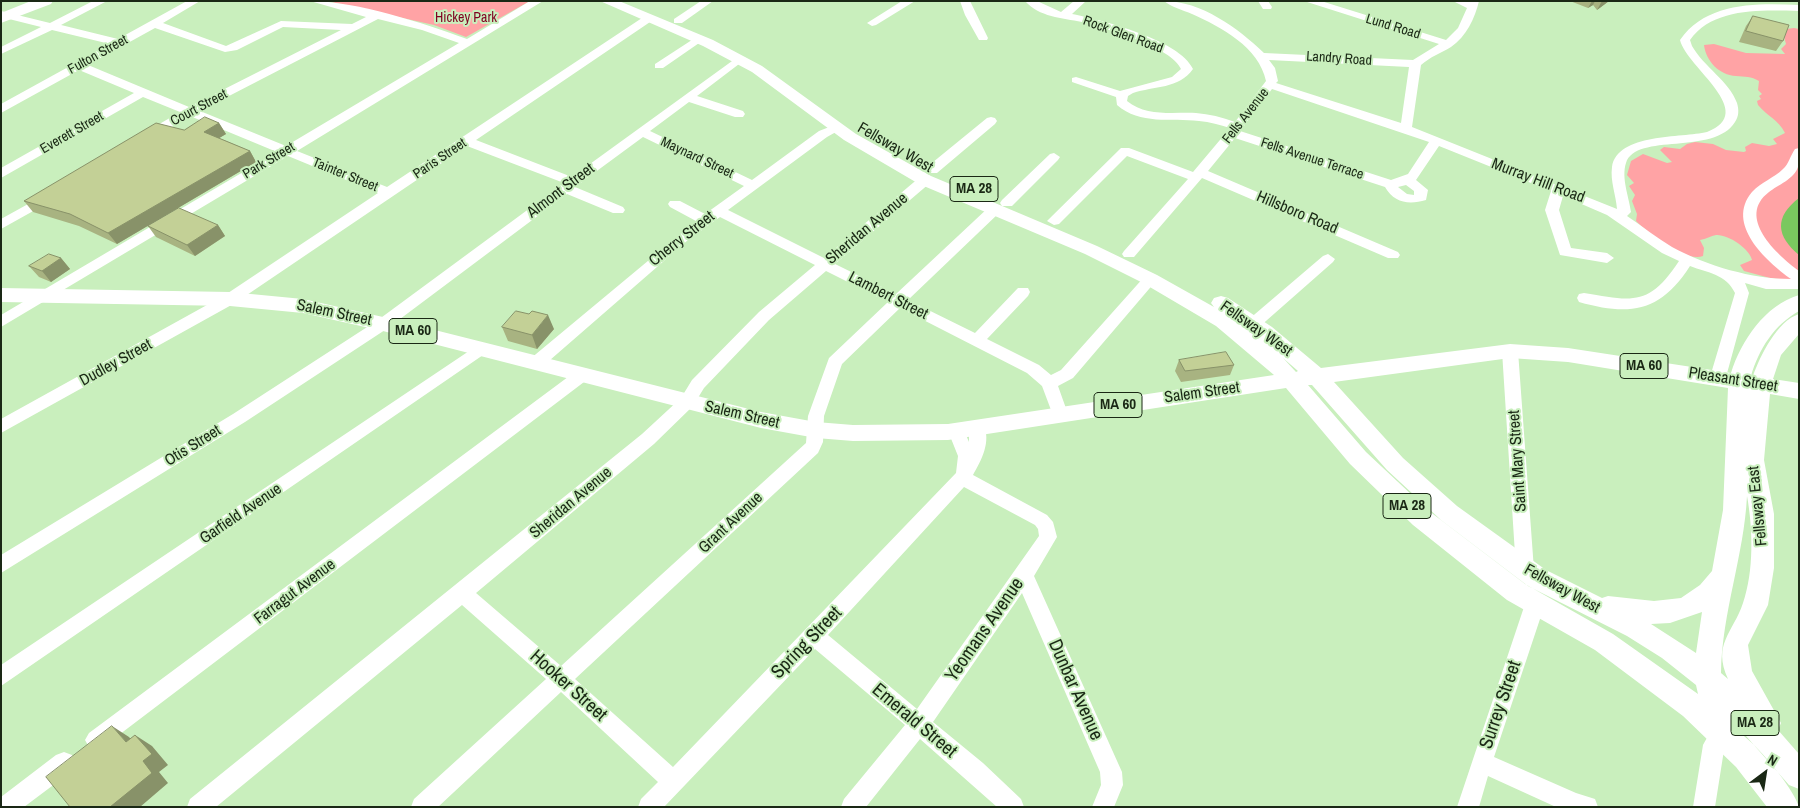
<!DOCTYPE html>
<style>
body{margin:0}
#map{position:relative;width:1800px;height:808px;overflow:hidden;background:#c9efbd;font-family:"Archivo Narrow",sans-serif}
canvas{display:block}
.frame{position:absolute;inset:0;border:2px solid #1a2815;pointer-events:none}
.north{position:absolute;left:1740px;top:748px;width:50px;height:50px;-webkit-text-stroke:4px #c9efbd;paint-order:stroke;rotate:31deg;font-size:14px;font-weight:700;line-height:20px;text-align:center;color:#1a2815}
.north::after{content:'';display:block;margin:auto;width:18px;height:22px;background:#1a2815;clip-path:polygon(50% 0,100% 100%,50% 72%,0 100%)}
</style>
<div id="map">
<canvas width="1800" height="808"></canvas>
<div class="frame"></div>
<div class="north">N</div>
</div>
<script>
const context = document.querySelector('canvas').getContext('2d');
context.lineJoin = 'round';
function paint(path, color) { context.fillStyle = color; context.fill(path, 'evenodd'); }
function stroke(path, color, width, dash) { context.strokeStyle = color; context.lineWidth = width; context.lineCap = dash ? 'butt' : 'round'; context.setLineDash(dash || []); context.stroke(path); }
function write(font, color, halo, rows, align = 'center') {
  context.font = font + ' "Archivo Narrow",sans-serif'; context.lineWidth = 4; context.setLineDash([]); context.textBaseline = 'middle'; context.strokeStyle = halo; context.fillStyle = color; for (const [text, x, y, turn = 0] of rows) {
    context.save(); context.translate(x, y); context.rotate((+turn || 0) * Math.PI / 180); context.textAlign = isNaN(turn) ? turn : align; if (halo) context.strokeText(text, 0, 0); context.fillText(text, 0, 0); context.restore();
  }
}
paint(new Path2D(`
 M327,1h203l-64,36 -32,-12z
 M1794,28l5,1v252l-29,-3 -26,-7 -4,-6 12,-5c-2,-11 -24,-26 -36,-25 -5,1 -10,4 -16,5l4,8 -1,8c-17,7 -55,-23 -67,-35l1,-7 -5,-13 3,-6 -6,-9 5,-3 -7,-8 4,-14 12,-7 24,9 5,-1 -12,-12 4,-3 16,2 7,-5 8,-2 18,2 13,6 18,2 2,-1 -1,-4 7,-4 17,3 8,-2 -4,-5 12,-6c-7,-14 -17,-16 -27,-28l-1,-4 4,-2 -2,-3 3,-2 -4,-4 1,-9c-8,-5 -14,-4 -23,-5 -17,-1 -30,-15 -32,-31l10,-1 32,9 39,1 -4,-5 5,-5 -2,-7 2,-8z`), '#ffa3a5');
paint(new Path2D(`
 M1799,198v57c-23,-19 -25,-38 0,-57z`), '#7ac85f');
paint(new Path2D(`
 M93,1h14l-46,24 57,14 69,-38h13l-37,22 63,23 55,-25 71,3 14,-7 -56,-16c46,0 113,22 157,38l63,-38h13l-246,150 90,36 258,-171h8v4l-177,120 96,37 167,-121 4,1v4l-46,35 46,15 2,3 -2,3h-8l-46,-15 -39,29 102,49 67,-49 18,-7 6,4 -16,9 -99,73 96,48 96,-81h10l2,3 -2,3 -95,81 61,30 93,-87h10l2,3 -2,3 -91,87 67,33 43,-45h10l2,4 -2,4 -41,43 52,26 12,10 10,-5 84,-94h10l2,3 -2,3 -82,96 -15,8 10,28 -2,4 -6,2 -6,-2 -12,-32 -15,-13 -127,-65 -58,56 -18,52 -1,26 -5,11 -243,226 98,88 283,-294 2,-17 -10,-25 2,-5 6,-1 6,1 7,16v-13l2,-5 6,-1 6,1c9,17 -2,37 -10,51l74,40 6,7 4,15 -23,39 88,196 1,13 -9,22h-22l9,-22 -1,-13 -78,-179 -89,129 50,41 38,36 3,8h-27l-77,-68 -54,68h-25l3,-8 61,-74 -90,-76 -151,158h-26l3,-8 17,-17 -97,-90 -123,115h-27l3,-8 132,-120 -84,-74 -246,202h-29l3,-8 452,-365 39,-36 11,-18 67,-68 56,-47 -95,-48 -32,23 -146,127h-12l-2,-4 2,-4 166,-138 -26,-14 -2,-3 2,-3h10l25,13 39,-28 -101,-49 -68,50 48,20 2,3 -2,3h-10l-46,-19 -179,134 -143,94 -244,151v-18l232,-141 145,-94 186,-137 -97,-37 -232,157 -234,130v-14l224,-124 153,-102 -90,-37 -287,171v-12l276,-163 -87,-36 -38,23h-8l-2,-3 2,-3 36,-21 -37,-15 -142,81v-10l133,-75 -55,-23 -78,43v-9l109,-60 -58,-14 -51,24v-7l40,-20 -40,-10v-6l49,12zM378,19l44,11 37,13 -173,103 -86,-35zM283,27l58,3 -152,77 -101,-42 67,-37 70,24 12,-2zM826,271l62,31 -59,56 -21,58 -2,27 -245,223 -85,-73 178,-149 39,-38 11,-18 65,-68zM964,487l71,38 3,4 1,7 -122,173 -89,-74z
 M701,1h12l-31,22h-8v-4z
 M902,1h13l-39,24 -4,1 -5,-3z
 M960,1h10l18,37 -1,2h-8l-14,-25z
 M1025,1h12l24,11 13,-11h12l-14,13c30,6 108,26 121,55 -14,20 -39,17 -60,24l-5,3 -1,5c19,16 46,11 69,12 13,1 26,4 39,9l31,-41c-7,-34 -45,-54 -74,-67 -9,-4 -21,-7 -28,-13 37,0 74,27 100,52l149,7 26,-16 -135,-43h17l125,39 12,-12 9,-20 -14,-7h26c-4,17 -13,36 -28,46 -10,6 -21,10 -30,18l-9,62 205,82c-1,-14 -7,-28 -5,-42 5,-34 70,-29 95,-35 52,-20 -20,-64 -27,-92 26,-38 77,-37 119,-35v6c-36,-1 -86,-4 -109,29l2,6c12,21 37,35 45,57 2,7 2,13 -2,19 -21,34 -99,10 -109,41 -5,15 3,34 5,49l-4,4c15,10 30,22 45,31 35,19 80,32 119,32 -25,-18 -66,-55 -39,-87 9,-10 22,-14 31,-23 6,-5 7,-13 12,-20l4,-1c0,6 1,14 -1,19 -4,12 -20,18 -29,25 -33,25 7,62 30,79v18h-33l-21,-6 4,10 -23,84 -2,4h-12l-2,-4 25,-84c-9,-19 -27,-20 -45,-27 -30,47 -61,50 -111,36l-2,-4 2,-4 5,-1c48,8 65,14 95,-32l-17,-8 -55,-38 -44,-19 -4,14 12,38 36,5 7,5 -7,5 -47,-8 -15,-45 6,-19 -112,-45 -23,34 12,10 -2,10c-17,5 -32,3 -41,-13l-150,-49 -27,33 190,81 2,3 -2,3h-10l-186,-80 -68,79h-10l-2,-3 2,-3 64,-72 -61,-23 -68,68 -5,1 -7,-4 74,-73h8l64,24 37,-44c-10,-3 -20,-6 -31,-7 -28,-3 -59,4 -82,-16l-1,-8 -44,-15v-4l4,-1 44,14 52,-14 9,-8c-9,-22 -77,-41 -99,-47 -20,-4 -43,-5 -57,-21zM1269,60l140,7 -8,56 -125,-40 2,-2 -3,-13zM1272,89l157,53 -21,32 -17,6 -151,-49zM1406,185l8,6v4l-7,-1 -9,-7z
 M1258,1h10l4,6 -1,2h-8z
 M698,36l5,3 -1,2 -39,27h-8v-4z
 M991,117l4,1 2,3 -2,3 -58,49h-10l-1,-3 1,-3 60,-49z
 M1054,153l6,4 -2,3 -46,46h-10l-2,-3 2,-3 48,-46z
 M48,193l7,4 -2,3 -52,29v-10z
 M1328,254l7,5 -2,3 -75,66h-10l-3,-4 3,-4 75,-64z
 M481,343l5,2 3,4 -3,4 -485,333v-21z
 M1510,345l5,2 3,4 16,219 -2,6 -7,2 -7,-2 -2,-6 -14,-219 3,-4z
 M582,369l6,2 2,4 -2,4 -485,368 -7,3 -7,-3 -4,-7 4,-7 487,-362z
 M1535,595l7,3 3,6 -51,153 82,36 19,6 3,8h-42l-68,-31 -9,31h-22l68,-203 3,-6z
 M1724,724l7,3 4,7 -11,16 -9,57h-22l10,-62c5,-10 11,-17 21,-21z
 M64,752l8,3 3,8 -3,8 -48,36h-23v-10l55,-42z`), '#fff');
paint(new Path2D(`
 M600,1h19l94,39 49,26 94,68 75,42 166,70 60,29 57,32 -3,-4 3,-5 7,-2 7,2 44,29 49,41 189,-24 58,4 163,25c10,-32 34,-68 68,-78v16c-25,14 -40,38 -48,65h2c7,-20 24,-55 46,-62v20l-18,21 -8,24 26,4v16l-29,-5 -6,66 10,54v54l-6,37 -20,40 4,26 29,52 -3,7 21,24v35l-10,-4 -57,-65c5,12 14,17 23,26 13,13 39,44 44,61h-32l-31,-40 -53,-51 -88,-66 -88,-50 -94,-75 -63,-61 -64,-76 -338,52 -95,1 -37,-3 -55,-10 -378,-97 -80,-18 -73,-7 -229,-4v-14l229,4 73,7 80,18 378,95 55,10 37,3 95,-1 326,-49 -58,-49 -73,-43 -58,-29 -166,-70 -75,-44 -92,-68 -49,-26zM1283,358l15,13 -2,1zM1510,358l58,4 160,26 -5,122 -11,61 -12,14 -19,13 -27,3 -46,-5 -6,2 -56,-28 -89,-64 -54,-48 -69,-76zM1308,385h4l75,85 54,50 87,66 99,50 35,22 34,27 2,9 -85,-60 -88,-50 -96,-73 -63,-59zM1747,496c6,33 7,75 -4,107 -10,30 -31,41 -15,76l-7,-6c1,-61 23,-117 26,-177zM1702,612l-6,41 -45,-29 19,-1z`), '#fff');
paint(new Path2D(`
 M31,1h22l-2,3 -50,19v-10z`), '#fff');
paint(new Path2D(`
 M1570,1h39l-12,9 -4,-5 -5,3z
 M1753,16l30,25 -7,10 -37,-9 7,-16z
 M219,123l7,11 -7,4 31,13 6,11 -139,82 -38,-18 -46,-14 -9,-11 160,-71z
 M218,225l7,11 -30,20 -39,-19 -8,-11z
 M61,258l9,11 -19,13 -12,-5 -10,-11z
 M502,327l52,2 -17,20 -29,-8z
 M1179,360l55,5 -4,10 -49,7 -6,-11z`), '#a8b381');
paint(new Path2D(`
 M1592,1h3l-2,4 -5,3z
 M1602,1h7l-12,9z
 M219,123l7,11 -15,9 -7,-11z
 M250,151l6,11 -139,82 -9,-11z
 M218,225l7,11 -30,20 -8,-11z
 M61,258l9,11 -19,13 -9,-11z
 M548,315l6,14 -17,20 -5,-14z
 M112,726l17,11 14,16 -17,-11z
 M135,735l17,11 16,19 -9,7 9,11 -28,24h-30l33,-46z`), '#889269');
const building = new Path2D(`
 M1753,16l36,9 -6,16 -37,-10z
 M205,117l14,6 -15,9 46,19 -142,82 -38,-19 -46,-13 132,-78 28,7z
 M179,208l39,17 -31,20 -39,-19z
 M49,254l12,4 -19,13 -13,-5z
 M516,311l13,3 3,-3 16,4 -16,20 -30,-8z
 M1226,352l8,13 -49,6 -6,-11z
 M112,726l14,16 9,-7 17,19 -9,7 9,12 -42,34h-40l-24,-30z`);
paint(building, '#c3d096');
stroke(building, '#889269', 1);
write('14px', '#7f0020', '#c9efbd', [
 ["Hickey Park",466,18]
]);
write('14px', '#1a2815', '#c9efbd', [
 ["Lund Road",1393,27,17],
 ["Rock Glen Road",1123,35,20],
 ["Fulton Street",98,55,-29],
 ["Landry Road",1339,59,4],
 ["Court Street",199,108,-28],
 ["Fells Avenue",1246,116,-52],
 ["Everett Street",72,133,-30],
 ["Maynard Street",697,158,25],
 ["Paris Street",440,159,-34],
 ["Fells Avenue Terrace",1312,159,18],
 ["Park Street",269,161,-31],
 ["Tainter Street",345,175,22]
]);
for (const [x, y, w] of [
 [974,189,48],
 [413,331,48],
 [1644,366,48],
 [1118,405,48],
 [1407,506,48],
 [1755,723,48]
]) { const box = new Path2D(); box.roundRect(x - w / 2, y - 12.5, w, 25, 4); context.fillStyle = '#c9efbd'; context.fill(box); stroke(box, '#1a2815', 1); }
write('bold 15px', '#1a2815', null, [
 ["MA 28",974,189],
 ["MA 60",413,331],
 ["MA 60",1644,366],
 ["MA 60",1118,405],
 ["MA 28",1407,506],
 ["MA 28",1755,723]
]);
write('16px', '#1a2815', '#c9efbd', [
 ["Fellsway West",895,148,30],
 ["Murray Hill Road",1538,181,21],
 ["Almont Street",561,191,-37],
 ["Hillsboro Road",1297,213,23],
 ["Sheridan Avenue",867,229,-40],
 ["Cherry Street",682,239,-38],
 ["Lambert Street",888,296,27],
 ["Salem Street",334,313,12],
 ["Fellsway West",1256,329,35],
 ["Dudley Street",116,363,-29],
 ["Pleasant Street",1733,380,9],
 ["Salem Street",1202,393,-8],
 ["Salem Street",742,415,13],
 ["Otis Street",193,446,-32],
 ["Saint Mary Street",1518,461,-94],
 ["Sheridan Avenue",571,503,-40],
 ["Fellsway East",1758,506,-96],
 ["Garfield Avenue",241,514,-34],
 ["Grant Avenue",731,523,-43],
 ["Fellsway West",1562,589,29],
 ["Farragut Avenue",295,592,-37]
]);
write('19px', '#1a2815', '#c9efbd', [
 ["Yeomans Avenue",985,630,-55],
 ["Spring Street",807,643,-46],
 ["Hooker Street",568,686,42],
 ["Dunbar Avenue",1075,690,66],
 ["Surrey Street",1501,705,-71],
 ["Emerald Street",914,721,40]
]);
</script>
